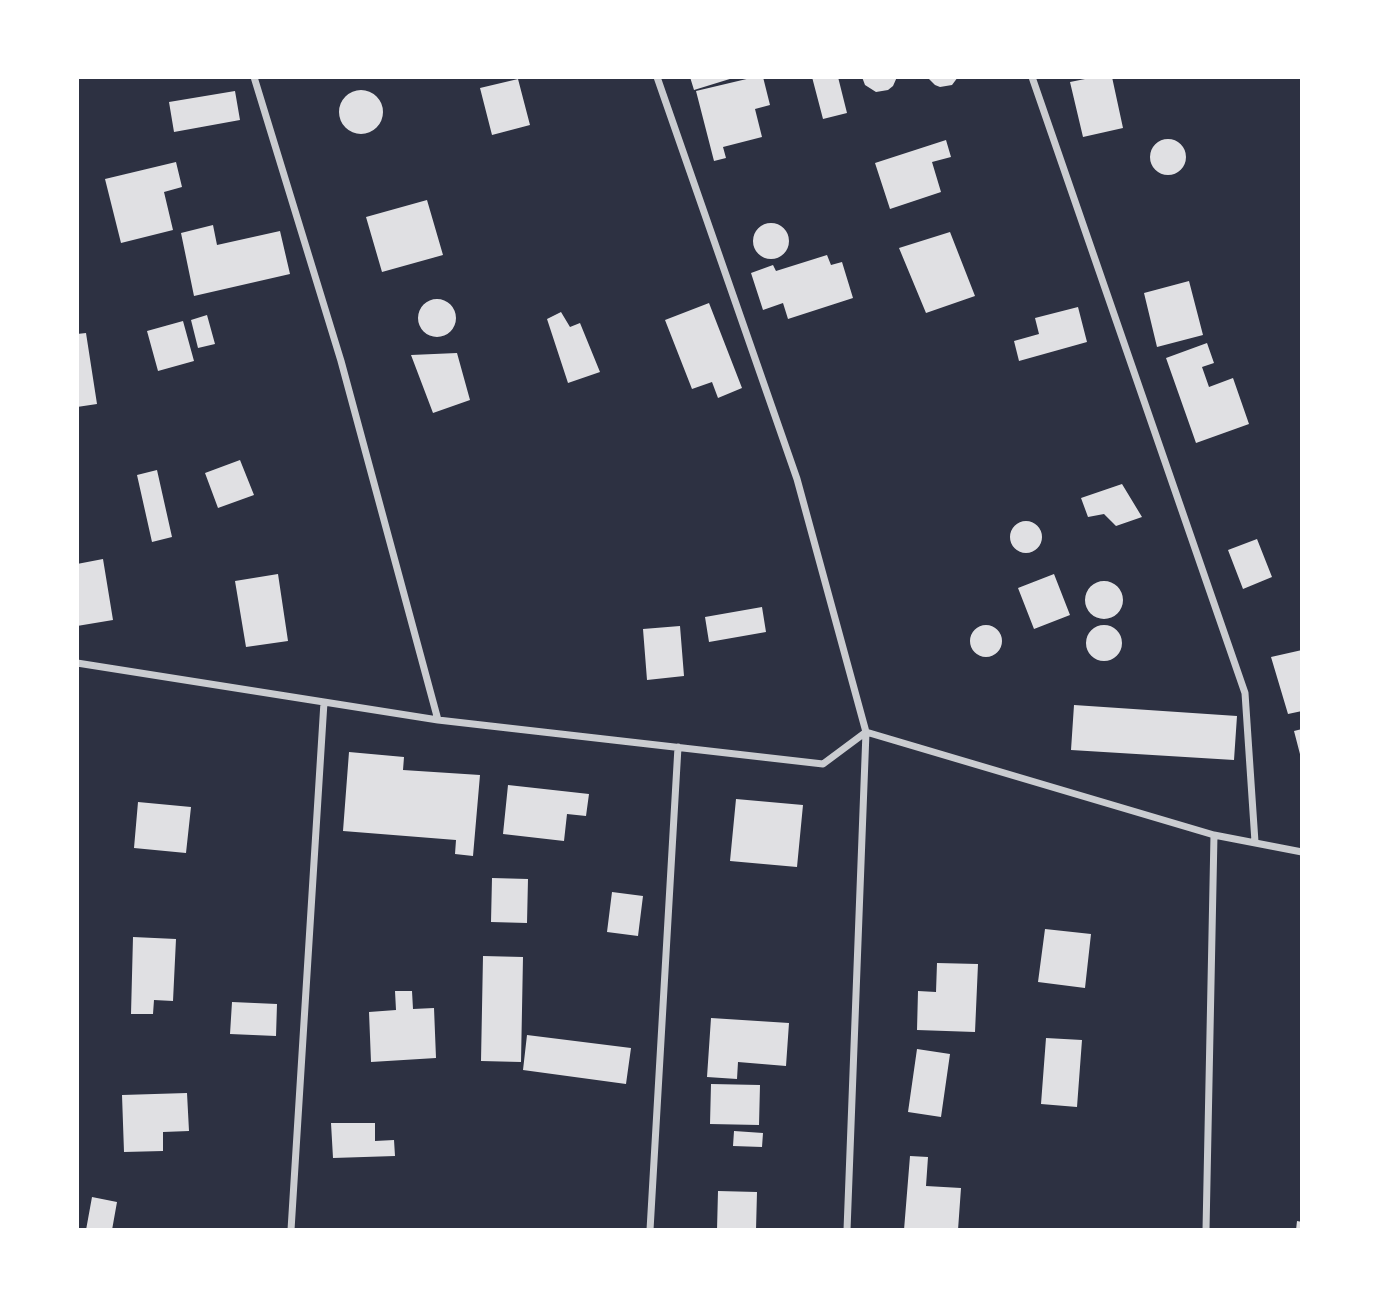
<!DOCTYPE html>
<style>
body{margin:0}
#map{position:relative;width:1379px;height:1307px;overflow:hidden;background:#2d3142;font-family:Roboto,sans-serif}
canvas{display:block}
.frame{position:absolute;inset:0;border:79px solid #fff;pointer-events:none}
</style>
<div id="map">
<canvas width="1379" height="1307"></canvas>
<div class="frame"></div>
</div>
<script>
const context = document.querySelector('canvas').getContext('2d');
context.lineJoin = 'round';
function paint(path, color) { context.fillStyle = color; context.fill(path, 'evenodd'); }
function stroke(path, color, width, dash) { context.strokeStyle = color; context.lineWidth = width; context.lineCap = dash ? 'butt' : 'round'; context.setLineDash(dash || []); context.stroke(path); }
paint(new Path2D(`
 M690,77h43v1l-39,12z
 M755,77h8l7,28 -15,4 7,28 -39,10 3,11 -12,3 -18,-70z
 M812,77h26l9,36 -24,6z
 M862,77h35l-4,9 -5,4 -12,2 -11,-7z
 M927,77h31l-6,8 -12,2 -5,-2z
 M1095,77h17l11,51 -40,9 -13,-55z
 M518,79l12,46 -38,10 -12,-47z
 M339 112a22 22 0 1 1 44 0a22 22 0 1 1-44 0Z
 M235,91l5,29 -66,12 -5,-30z
 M1150 157a18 18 0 1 1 36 0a18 18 0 1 1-36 0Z
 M946,140l5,17 -19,5 9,30 -51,17 -15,-46z
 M176,162l6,25 -18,5 9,38 -52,13 -16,-64z
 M427,200l16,55 -61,17 -16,-55z
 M753 241a18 18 0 1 1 36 0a18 18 0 1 1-36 0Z
 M213,225l4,20 63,-14 10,43 -96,22 -13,-63z
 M950,232l25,64 -49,17 -27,-65z
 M827,255l4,10 11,-3 11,36 -65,21 -5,-16 -20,7 -12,-37 22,-8 3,6z
 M1189,281l14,54 -46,12 -13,-54z
 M418 318a19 19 0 1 1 38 0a19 19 0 1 1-38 0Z
 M709,303l33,85 -24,10 -6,-16 -20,7 -27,-69z
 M1078,307l9,35 -68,19 -5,-20 25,-7 -4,-16z
 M561,312l9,15 10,-4 20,49 -32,11 -21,-64z
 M207,315l8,29 -17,4 -7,-28z
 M183,321l11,40 -36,10 -11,-40z
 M86,333l11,71 -20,3v-73z
 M1207,343l7,20 -12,4 7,20 24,-9 16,46 -53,19 -30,-85z
 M457,353l13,47 -37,13 -22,-58z
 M240,460l14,35 -36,13 -13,-35z
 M157,470l15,67 -20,5 -15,-67z
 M1122,484l20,33 -26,9 -12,-12 -16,3 -7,-19z
 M1010 537a16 16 0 1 1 32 0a16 16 0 1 1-32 0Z
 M1257,539l15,38 -29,12 -15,-39z
 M103,559l10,61 -36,6v-62z
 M278,574l10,67 -42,6 -11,-66z
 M1054,574l16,41 -36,14 -16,-41z
 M1085 600a19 19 0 1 1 38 0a19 19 0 1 1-38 0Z
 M762,607l4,25 -57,10 -4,-25z
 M970 641a16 16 0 1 1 32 0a16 16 0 1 1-32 0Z
 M1086 643a18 18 0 1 1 36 0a18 18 0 1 1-36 0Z
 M680,626l4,50 -37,4 -4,-51z
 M1302,650v61l-14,3 -17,-57z
 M1074,705l163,11 -3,44 -163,-10z
 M1302,729v29h-1l-7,-27z
 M349,752l55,5 -1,13 77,5 -7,81 -18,-2 1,-14 -113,-9z
 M508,785l81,9 -3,22 -19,-2 -3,27 -61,-7z
 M736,799l67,6 -6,62 -67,-6z
 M138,802l53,5 -5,46 -52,-5z
 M492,878l36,1 -1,44 -36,-1z
 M612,892l31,4 -5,40 -31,-4z
 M1045,929l46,5 -6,54 -47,-6z
 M133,937l43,2 -3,62 -19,-1 -1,14h-22z
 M483,956l40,1 -2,105 -40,-1z
 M937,963l41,1 -3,68 -58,-2 1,-39 18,1z
 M395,991h17l1,18 21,-1 2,50 -65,4 -2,-50 27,-2z
 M232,1002l45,2 -1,32 -46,-2z
 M711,1018l78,5 -3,43 -48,-4 -1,17 -30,-2z
 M527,1035l104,13 -5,36 -103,-14z
 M1046,1038l36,2 -5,67 -36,-3z
 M917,1049l33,5 -9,63 -33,-5z
 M711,1084l49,1 -1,40 -49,-1z
 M187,1093l2,38 -26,1v19l-39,1 -2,-57z
 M331,1123h44v18l19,-1 1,16 -62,2z
 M734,1131l29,2 -1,14 -29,-1z
 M910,1156l18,1 -2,29 35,2 -3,42h-54z
 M718,1191l39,1 -1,38h-39z
 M92,1197l25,5 -5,28h-26z
 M1297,1221l5,1v8h-6z`), '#e0e0e3');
stroke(new Path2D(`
 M254,77l87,284 97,359
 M657,77l140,402 69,253 -19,498
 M1032,77l213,616 10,149
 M77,663l361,57 385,44 43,-32 348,103 88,17
 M291,1230l33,-528
 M650,1230l28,-483
 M1206,1230l8,-395`), '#caccd0', 7);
</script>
